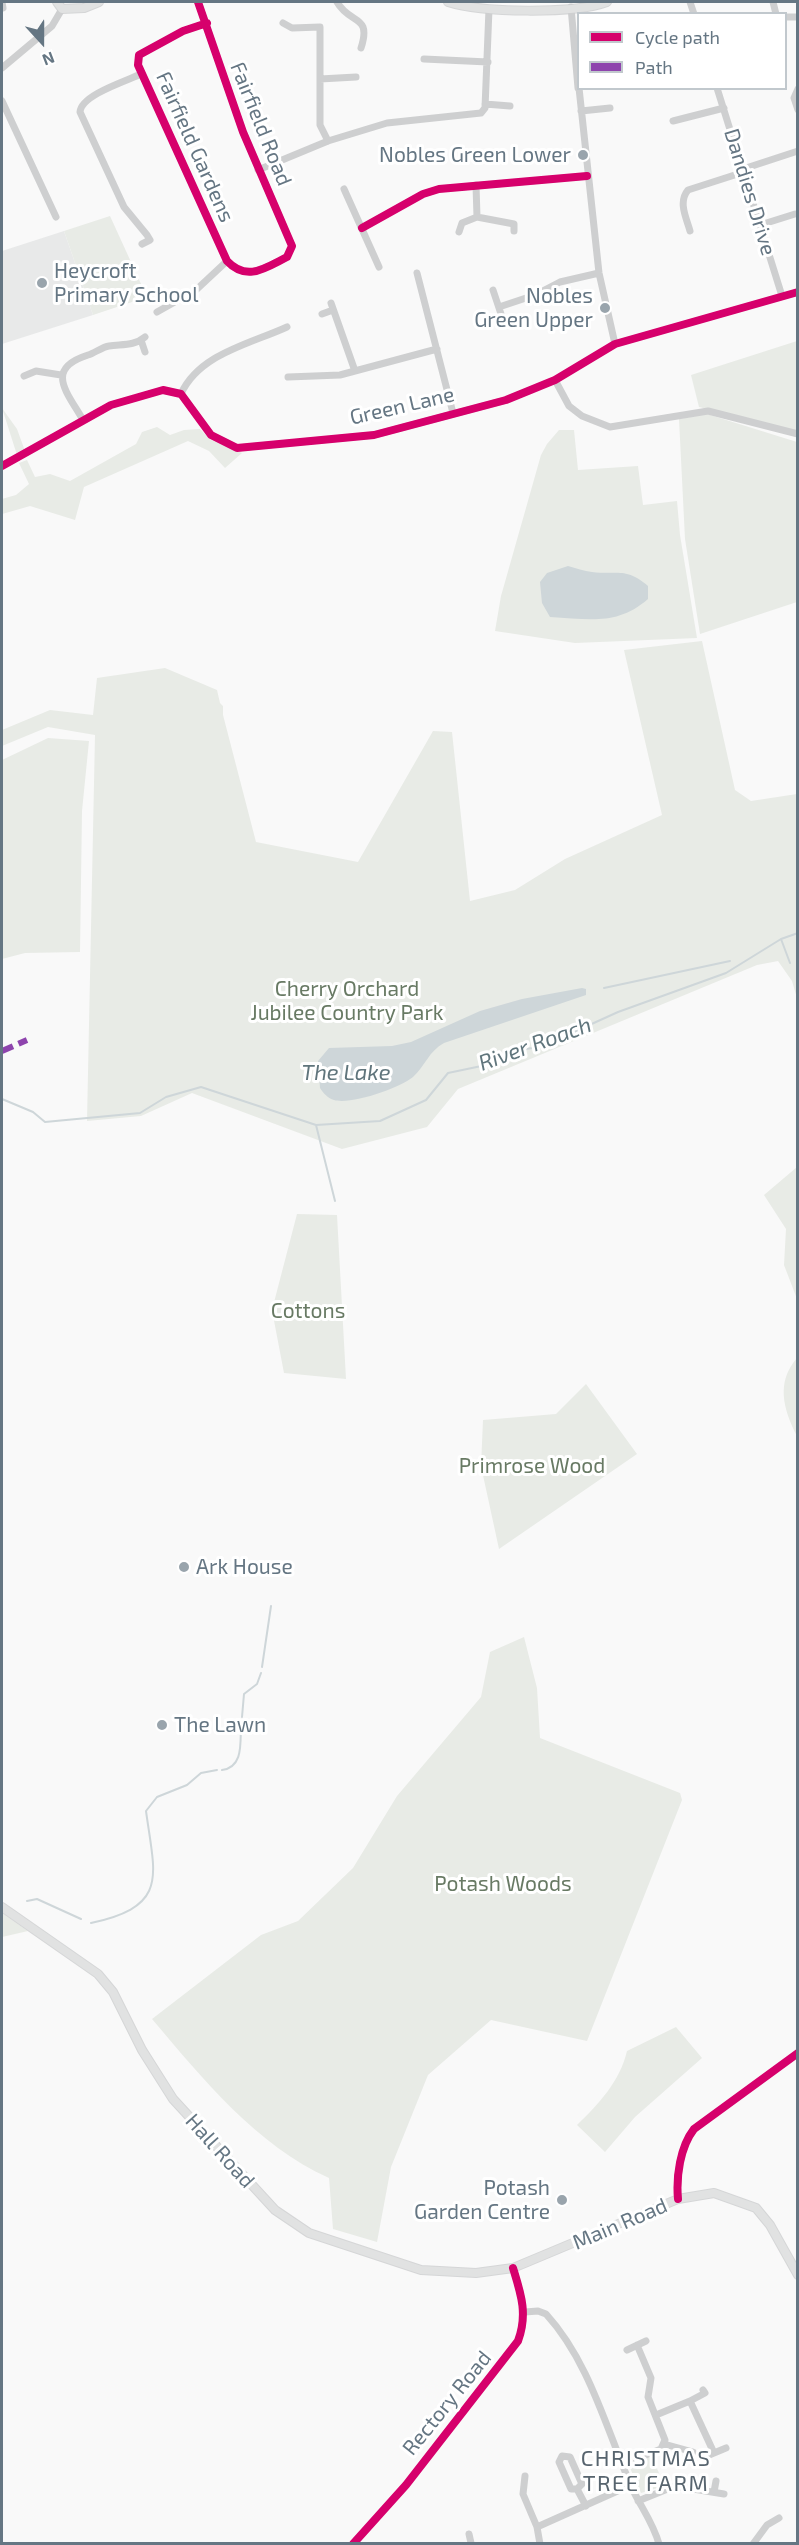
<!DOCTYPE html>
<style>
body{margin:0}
#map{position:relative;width:799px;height:2545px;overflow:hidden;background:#f9f9f9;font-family:"Exo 2",sans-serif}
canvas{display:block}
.frame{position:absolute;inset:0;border:3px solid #657683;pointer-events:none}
.legend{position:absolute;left:577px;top:12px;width:210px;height:78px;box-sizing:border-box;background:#fff;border:2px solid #c1c8cd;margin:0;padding:8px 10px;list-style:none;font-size:18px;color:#657683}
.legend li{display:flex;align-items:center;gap:12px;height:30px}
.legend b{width:30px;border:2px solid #c1c8cd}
.north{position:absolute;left:12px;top:12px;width:60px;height:60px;-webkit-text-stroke:4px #fff;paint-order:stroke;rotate:159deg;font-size:16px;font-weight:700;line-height:24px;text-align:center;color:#657683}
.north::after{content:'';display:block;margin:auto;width:21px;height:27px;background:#657683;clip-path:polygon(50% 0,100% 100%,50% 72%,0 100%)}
</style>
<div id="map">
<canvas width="799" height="2545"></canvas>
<div class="frame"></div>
<ul class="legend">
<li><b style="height:8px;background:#d6006c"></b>Cycle path</li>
<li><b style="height:8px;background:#8e44ad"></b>Path</li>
</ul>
<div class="north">N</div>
</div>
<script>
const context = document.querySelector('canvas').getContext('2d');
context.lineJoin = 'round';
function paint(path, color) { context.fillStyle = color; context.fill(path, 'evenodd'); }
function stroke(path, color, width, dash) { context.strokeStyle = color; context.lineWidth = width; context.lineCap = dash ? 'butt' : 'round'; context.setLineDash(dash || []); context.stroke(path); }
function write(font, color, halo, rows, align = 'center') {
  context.font = font + ' "Exo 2",sans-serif'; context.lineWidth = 6; context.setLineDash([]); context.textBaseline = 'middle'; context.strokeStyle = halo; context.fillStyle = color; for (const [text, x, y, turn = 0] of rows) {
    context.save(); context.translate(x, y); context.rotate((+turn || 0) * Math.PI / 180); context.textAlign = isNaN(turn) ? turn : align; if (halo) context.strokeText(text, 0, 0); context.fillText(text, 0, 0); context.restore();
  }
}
paint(new Path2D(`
 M64,231l29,84 -91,29v-93z`), '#e8e9e9');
paint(new Path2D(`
 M110,216l37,81 -54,18 -29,-84z
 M797,341v90l-98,-24 -8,-32z
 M2,408l15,21 8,22 -8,4z
 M707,414l90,28v160l-97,32 -15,-95 -6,-120z
 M157,427l13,8 14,-5 16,-1 11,11 31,13 -17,15 -16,-17 -21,-10 -104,46 -9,33 -45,-14 -28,8v-15l14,-4 13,-11 -10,-21 8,-3 8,17 15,-3 20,7 66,-37 6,-12z
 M559,430h15l4,40 60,-4 5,39 34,-4 3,34 17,103 -122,5 -80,-12 6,-35 40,-141 6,-11z
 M702,641l33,149 16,11 46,-7v204l-5,-17 -14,-20 -21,4 -299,124 -31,38 -85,22 -150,-56 -51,23 -54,5 8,-386 -47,-8 -46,19v-16l48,-20 43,5 4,-37 68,-10 52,22 3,13 3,3v9l33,127 102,20 75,-131 19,1 18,169 45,-11 50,-31 97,-44 -38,-165z
 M48,738l41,3 -7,70 -2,141 -55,1 -23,6v-199z
 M797,1167v132l-13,-34 2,-36 -22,-34z
 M297,1214l40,1 9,164 -62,-6 -12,-63z
 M797,1358v78c-14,-27 -21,-54 0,-78z
 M586,1384l51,70 -138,95 -18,-83 2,-46 73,-6z
 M524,1637l13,51 3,50 140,55 2,7 -95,241 -96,-21 -63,55 -37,92 -14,75 -44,-13 -4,-51c-73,-33 -126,-99 -177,-159l109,-84 37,-14 55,-53 44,-72 84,-99 9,-45z
 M2,1913l26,18 -26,6z
 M676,2027l26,31 -67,59 -30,35 -28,-27c22,-21 43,-44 50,-74z
 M651,2453l13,33 -23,7 -14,-32z`), '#e8ebe6');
paint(new Path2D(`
 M568,566c8,2 16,5 24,6 25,3 34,-5 56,14v13c-31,27 -59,20 -98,18l-8,-14 -2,-21 7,-9z
 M582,988l4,1v6l-142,48c-15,8 -19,23 -31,34 -13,11 -62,28 -79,23 -6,-2 -10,-6 -14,-12l-2,-27 11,-13 63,-2 19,-4 69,-31 42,-12z`), '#ced6d9');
stroke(new Path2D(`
 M781,939l9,24
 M604,988l126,-27
 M2,1099l31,13 12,10 95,-9 26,-16 35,-10 115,38 64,-4 46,-21 22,-27 43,-9 26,-14 24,-3 77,-35 108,-39 55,-34 17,-6
 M316,1125l19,76
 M262,1667l9,-61
 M242,1717l2,-23 13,-10 4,-11
 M222,1770c22,-3 18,-28 19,-45
 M27,1901l10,-2 44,20
 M91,1923c78,-17 64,-46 55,-112l11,-14 30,-12 14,-12 16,-3`), '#ced6d9', 2);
const major = new Path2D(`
 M57,2l5,7 22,-1 15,-6
 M448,2c34,11 126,12 159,0
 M2,1907l96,67 15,18 29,58 31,49 102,111 34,23 112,37 55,3 37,-5 165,-69 36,-6 42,15 14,17 28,50`);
stroke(major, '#d5d6d7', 10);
stroke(new Path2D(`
 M2,2l1,6
 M198,2l45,130 49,114 -5,11c-22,11 -40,25 -60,4l-89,-196 1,-10 44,-24 24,-8
 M337,2c13,23 35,12 24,46
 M690,2l4,12
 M773,2l3,12
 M571,7l7,81
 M786,17h12
 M283,23l9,5 28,-1v98l8,16
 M424,59l64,3
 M2,68l50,-42 10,-17
 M141,74c-15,7 -60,21 -61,38l44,95 23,28 3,5 -8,4
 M320,79l36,-2
 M579,88l20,185 16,71
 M717,88l65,208
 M798,89l-4,9 4,12
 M2,101l54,116
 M485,104l25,2
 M581,111l29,-3
 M673,121l51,-13
 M743,169l55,-18
 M258,170l70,-29 59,-18 94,-10 4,-5 4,-99
 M476,185l1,32 37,7v7
 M344,189l35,78
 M760,225l35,-11
 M362,228l61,-34 16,-5 148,-13
 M690,231c-4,-14 -12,-29 -2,-41l56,-18
 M459,232l3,-9 15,-6
 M417,273l36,140
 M493,290l10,30
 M331,303l24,68
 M499,307l36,-12 25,-13 39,-9
 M157,312l39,-22 31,-29
 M322,314l11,-4
 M141,340l4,12
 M24,376l12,-5 25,4
 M288,377l52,-2 97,-26
 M555,380l14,26 13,10 28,11 98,-16 90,23
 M181,394c18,-40 69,-50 106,-67
 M83,420c-16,-28 -39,-51 5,-65 7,-2 14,-8 21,-9 14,-2 25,0 36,-9
 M2,466l109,-61 52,-15 18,4 30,41 26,13 137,-13 132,-35 49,-20 60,-36 183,-52
 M678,2199c-2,-22 2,-52 16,-70l104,-76
 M525,2312l13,-1 8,3c43,47 60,114 85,172 9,20 22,36 28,58
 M627,2350l19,-9
 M690,2401l15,-8 -2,-3
 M656,2415l34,-14 24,52
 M664,2444l29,8
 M702,2458l24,-10
 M623,2464l38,-15 4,-9 -17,-43 3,-19 -14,-33
 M525,2476l-2,18 14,33
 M577,2489h-6l-12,-27 3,-6 8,1 12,27 -5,5 9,17
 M714,2492l2,-11
 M638,2501l37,-15 49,8
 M469,2534l2,9
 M353,2544l53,-59 112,-144c10,-27 3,-47 -5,-73
 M540,2544l-3,-17 94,-42
 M753,2544l14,-19 12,-7`), '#cecfd0', 7);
stroke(major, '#e1e2e2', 8);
stroke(new Path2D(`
 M2,1051l25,-11`), '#8e44ad', 6, [12, 6]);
stroke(new Path2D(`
 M198,2l45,130 49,114 -5,11c-22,11 -40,25 -60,4l-89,-196 1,-10 44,-24 24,-8
 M362,228l61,-34 16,-5 148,-13
 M2,466l109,-61 52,-15 18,4 30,41 26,13 137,-13 132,-35 49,-20 60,-36 183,-52
 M678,2199c-2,-22 2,-52 16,-70l104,-76
 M353,2544l53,-59 112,-144c10,-27 3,-47 -5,-73`), '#d6006c', 8);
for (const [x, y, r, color] of [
 [583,155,6,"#99a4ac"],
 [42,283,6,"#99a4ac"],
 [605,308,6,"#99a4ac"],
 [184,1567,6,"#99a4ac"],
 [162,1725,6,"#99a4ac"],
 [562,2200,6,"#99a4ac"]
]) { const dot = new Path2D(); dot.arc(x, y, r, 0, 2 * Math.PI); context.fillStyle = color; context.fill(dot); stroke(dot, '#fff', 2); }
write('21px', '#657683', '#fff', [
 ["Fairfield Road",261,124,68],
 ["Fairfield Gardens",195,147,66],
 ["Dandies Drive",750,192,73],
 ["Green Lane",402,406,-13],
 ["Hall Road",220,2151,48],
 ["Main Road",620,2224,-23],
 ["Rectory Road",447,2403,-51]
]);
write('21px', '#657683', '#fff', [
 ["Nobles Green Lower",571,155],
 ["Heycroft",54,271,"left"],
 ["Primary School",54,295,"left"],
 ["Nobles",593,296],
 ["Green Upper",593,320],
 ["Ark House",196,1567,"left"],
 ["The Lawn",174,1725,"left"],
 ["Potash",550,2188],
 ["Garden Centre",550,2212]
], 'right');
write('21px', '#687a64', '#fff', [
 ["Cherry Orchard",347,989],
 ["Jubilee Country Park",347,1013],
 ["Cottons",308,1311],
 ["Primrose Wood",532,1466],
 ["Potash Woods",503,1884]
]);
write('italic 22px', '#60757c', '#fff', [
 ["River Roach",535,1044,-20],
 ["The Lake",346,1073]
]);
context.letterSpacing = '1.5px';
write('22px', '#57646e', '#fff', [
 ["CHRISTMAS",646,2459],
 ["TREE FARM",646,2484]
]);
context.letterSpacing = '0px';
</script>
